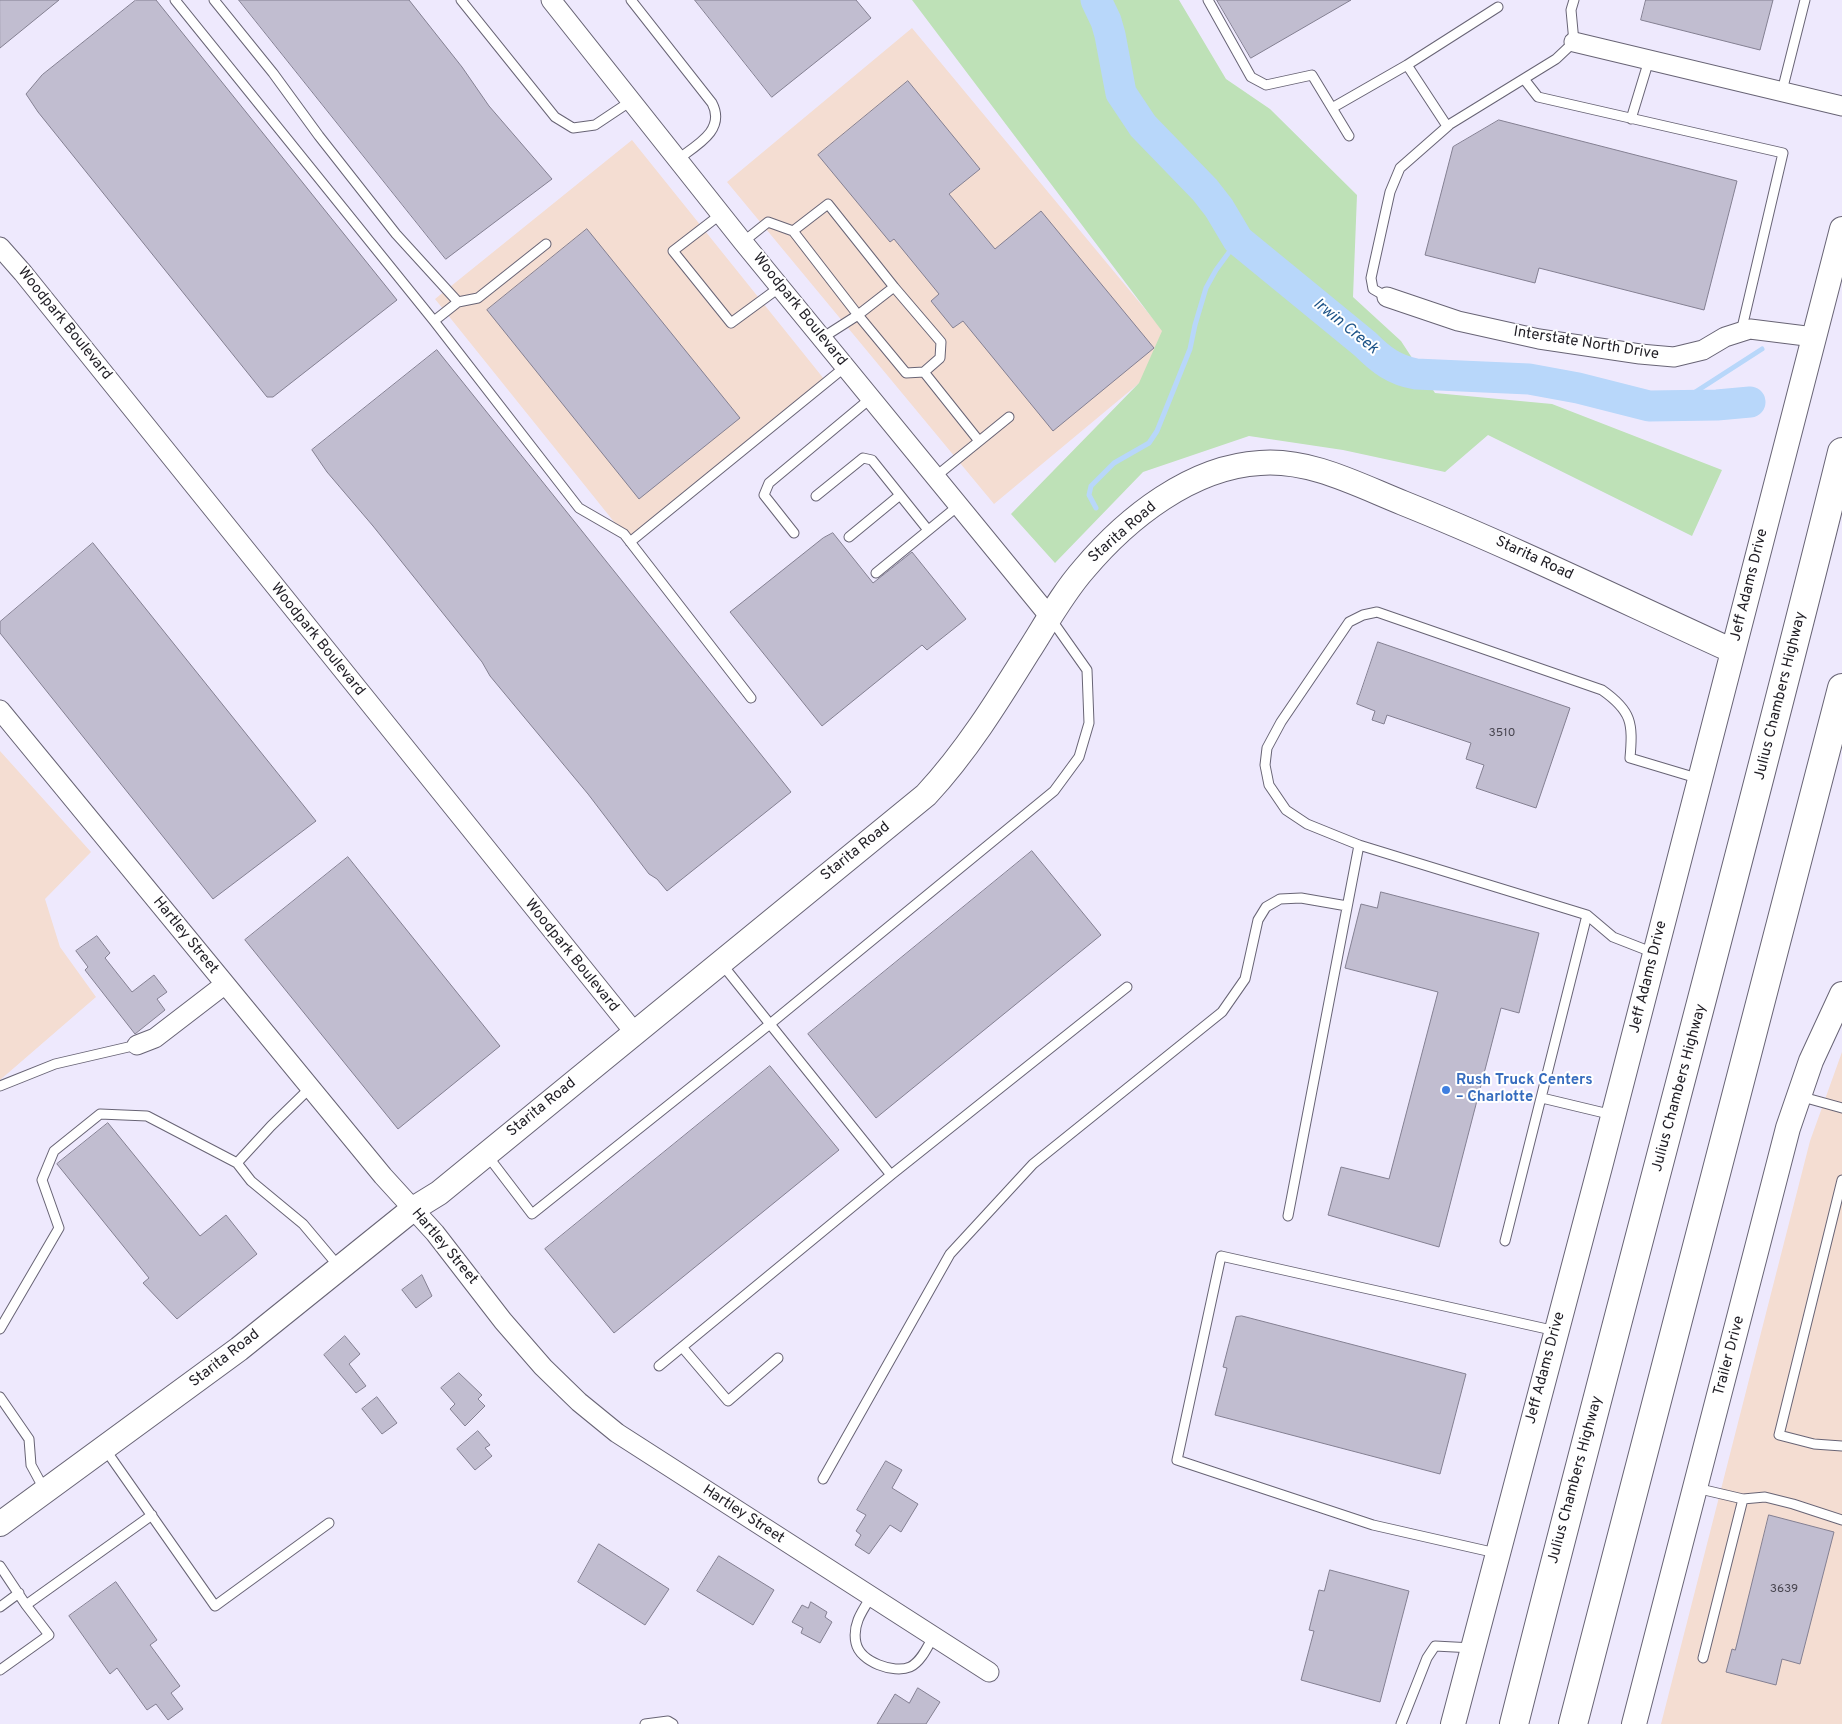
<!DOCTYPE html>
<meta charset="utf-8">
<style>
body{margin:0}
canvas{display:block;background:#eee9fd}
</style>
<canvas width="1842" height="1724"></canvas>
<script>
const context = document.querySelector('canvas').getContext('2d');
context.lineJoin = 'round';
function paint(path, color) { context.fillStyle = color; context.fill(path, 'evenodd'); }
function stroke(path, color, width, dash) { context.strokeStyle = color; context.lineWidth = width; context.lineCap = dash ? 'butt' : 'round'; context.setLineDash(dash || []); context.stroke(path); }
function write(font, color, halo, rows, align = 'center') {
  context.font = font + ' Overpass,sans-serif'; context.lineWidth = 4; context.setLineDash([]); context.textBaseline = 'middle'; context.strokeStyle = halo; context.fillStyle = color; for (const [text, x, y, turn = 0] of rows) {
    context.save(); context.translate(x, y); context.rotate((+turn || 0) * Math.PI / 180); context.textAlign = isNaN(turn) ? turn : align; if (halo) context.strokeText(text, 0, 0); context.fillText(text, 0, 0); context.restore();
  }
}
paint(new Path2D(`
 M912,28l267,322 -185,154 -267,-322z
 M632,140l192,239 -197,159 -192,-239z
 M0,751l91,101 -46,47 15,48 36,50 -96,83z
 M1842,1052v672h-181l149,-583z`), '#f4ddd2');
paint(new Path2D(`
 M912,0h267l47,79 44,30 87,86 -4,102 48,44 34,52 117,11 170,66 -30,66 -204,-101 -43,37 -102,-22 -94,-14 -106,36 -88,91 -44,-49 128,-131 23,-52z`), '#bee1b7');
stroke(new Path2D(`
 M1672,407l90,-58
 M1096,508l-7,-13 2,-9 23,-23 35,-20 8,-12 33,-82 5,-24 11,-37 10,-18 22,-30`), '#b8d7fa', 5);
stroke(new Path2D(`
 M1096,0l10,21 4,14 11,58 22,33 62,64 14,18 19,32 127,104c16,16 29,26 51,30l113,5 49,9 71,18 68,-1 33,-3`), '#b8d7fa', 31);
const building = new Path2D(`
 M0,0h59l-59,48z
 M136,0h20l241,300 -124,97h-6l-229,-285 -12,-18 16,-19z
 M239,0h170l53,67 27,39 63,73 -106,80z
 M695,0h161l15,18 -99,79z
 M1217,0h134l-100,58z
 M1646,0h127l-13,50 -119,-30z
 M908,81l72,88 -31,25 46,55 46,-38 113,137 -101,83 -90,-110 -10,7 -22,-27 8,-7 -45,-55 -4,3 -72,-87z
 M1499,120l238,61 -33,129 -165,-42 -4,15 -110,-28 28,-108z
 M587,229l153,189 -101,81 -152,-189z
 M437,350l354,442 -124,99 -10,-12 -8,-5 -61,-80 -98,-118 -8,-14 -109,-136 -46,-54 -15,-22z
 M833,533l40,50 39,-31 54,67 -39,31 -5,-5 -100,81 -92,-114 93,-74z
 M93,543l223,278 -103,78 -213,-266v-11z
 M1378,642l192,66 -34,100 -60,-20 8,-23 -18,-6 5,-16 -84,-28 -3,9 -12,-4 3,-9 -18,-7z
 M1032,851l69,84 -225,183 -68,-84z
 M348,857l152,189 -102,83 -153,-189z
 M1381,892l158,41 -20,80 -18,-5 -62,239 -111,-32 13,-48 48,12 49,-187 -93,-24 16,-64 16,4z
 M97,936l13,17 -5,5 27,34 22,-17 13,17 -10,7 8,11 -30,24 -50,-64 3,-3 -12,-16z
 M770,1066l69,84 -225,183 -69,-84z
 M108,1123l92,113 26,-21 31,39 -80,65 -34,-36 6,-5 -92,-114z
 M422,1275l10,21 -16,12 -14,-18z
 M1242,1316l224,58 -26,100 -225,-59 12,-47 -4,-1 13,-50z
 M345,1336l15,18 -11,10 17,22 -10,7 -32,-38z
 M459,1373l23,22 -4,4 7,7 -20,20 -15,-17 5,-5 -14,-16z
 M377,1397l20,26 -15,11 -20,-25z
 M478,1431l12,14 -5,3 7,8 -17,14 -18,-21z
 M886,1461l16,9 -10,18 26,16 -17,28 -11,-7 -21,29 -14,-9 6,-10 -5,-4 10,-16 -9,-5z
 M1769,1515l65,17 -34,132 -18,-5 -6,26 -50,-13 6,-23 3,1z
 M599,1544l70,45 -24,36 -67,-43z
 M719,1556l55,34 -21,35 -56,-34z
 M1330,1570l79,21 -29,111 -79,-22 13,-49 -5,-1 10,-40 5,1z
 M116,1582l41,58 -7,5 30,41 -9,7 12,16 -15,11 -12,-16 -9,6 -30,-42 -7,6 -41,-58z
 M811,1602l16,10 -2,5 7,5 -12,21 -19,-10 2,-5 -11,-6 10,-17 6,3z
 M918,1688l22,14 -14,22h-49l18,-30 14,9z`);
paint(building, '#c1bdd0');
stroke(building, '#848092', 1);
const service = new Path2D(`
 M175,0l259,321 145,187 45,26 127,164
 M214,0l59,73 46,63 77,98 62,68
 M461,0l94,117 18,11 22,-3 36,-24
 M631,0l81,103c14,27 -15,42 -34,56
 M1208,0l43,77 15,8 46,-10 37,61
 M1407,65l91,-58
 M1524,79l14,18 245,56 -42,179
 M1782,91l23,-91
 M1332,108l75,-43 40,61 109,-67 18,-17 -3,-32 3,-10
 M1631,119l18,-59
 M721,214l-48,37 58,72 49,-36
 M793,231l35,-27 66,83 -36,28 48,58 18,-1 16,-14 1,-16 -47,-55
 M743,242l25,-20 25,9 65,84 -36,23
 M1387,297l-14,-8 -2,-11 19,-86 10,-24 49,-43
 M434,321l24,-19 20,-4 68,-54
 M924,372l55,69
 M935,477l74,-60
 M816,496l47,-38 9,2 56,70
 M794,533l-30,-38 5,-12 102,-85
 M849,537l51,-42
 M630,542l215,-175
 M876,573l82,-67
 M1359,845l-52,-21 -21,-14 -17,-25 -4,-20 2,-17 14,-26 68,-100 14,-7 14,-3 225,78c30,21 31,33 28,68l70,21
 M0,1086l55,-22 82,-19
 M310,1088l-39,38 -34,37 14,18 52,43 37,44
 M1799,1096l43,12
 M1542,1098l71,17
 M487,1155l45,59 238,-190 284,-233 25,-34 10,-34 -2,-53 -36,-51
 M891,1175l236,-188
 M1842,1180l-63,255 35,9 28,2
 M1288,1216l71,-371 228,70 26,22 41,16
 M1505,1241l82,-326
 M0,1329l59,-101 -17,-48 12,-29 46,-37 47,2 90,47
 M682,1347l46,54 50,-43
 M659,1366l232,-191 -170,-212
 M0,1397l29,42 2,26 13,24
 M105,1449l110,157 114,-83
 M823,1479l127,-225 83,-90 189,-152 23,-33 13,-59 8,-13 14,-8 21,-1 46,8
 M1696,1488l47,11 22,-2 28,7 49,16
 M1496,1553l-123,-28 -196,-65 44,-204 335,75
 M0,1566l26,39 126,-90
 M871,1597c-9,14 -19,28 -15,46 4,19 38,31 54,24 11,-5 18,-21 23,-30
 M0,1607l19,-14
 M1703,1658l40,-159
 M0,1670l49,-35 -23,-30
 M645,1724l23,-3 5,3
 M1401,1724l26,-66 8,-12 38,2`);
const minor = new Path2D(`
 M551,0l192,242 307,375
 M1574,42l268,64
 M0,247l23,26 612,760
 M1387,297l71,24 81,18 101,15 34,3 29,-7 22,-13 25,-8 64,8
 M0,710l383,466 52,57 68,88 40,46 36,35 38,31 372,239
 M137,1045l18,-7 69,-53`);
const tertiary = new Path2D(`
 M0,1524l239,-175 174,-140 26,-16 487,-398c40,-43 71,-93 102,-143 18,-28 34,-58 56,-83 43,-51 107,-102 176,-106 50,-4 98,22 143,40 112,45 220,98 330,148
 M1453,1724l148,-561 241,-934
 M1634,1724l154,-596 23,-67 31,-67`);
const motorway = new Path2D(`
 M1514,1724c107,-425 223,-847 328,-1272
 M1573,1724l269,-1036`);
stroke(service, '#686475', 11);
stroke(minor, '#686475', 21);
stroke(tertiary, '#686475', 26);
stroke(motorway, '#686475', 30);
stroke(service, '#fff', 9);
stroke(minor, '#fff', 19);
stroke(tertiary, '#fff', 24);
stroke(motorway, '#fff', 28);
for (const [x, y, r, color] of [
 [1446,1090,5,"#3f7fe0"]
]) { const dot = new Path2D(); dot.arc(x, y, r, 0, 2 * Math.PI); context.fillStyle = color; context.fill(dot); stroke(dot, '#fff', 2); }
write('12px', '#48454f', null, [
 ["3510",1502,734],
 ["3639",1784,1590]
]);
write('15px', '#1f1d24', '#fff', [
 ["Woodpark Boulevard",799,310,51],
 ["Woodpark Boulevard",64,324,51],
 ["Interstate North Drive",1586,344,9],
 ["Starita Road",1123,533,-41],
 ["Starita Road",1534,559,25],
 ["Jeff Adams Drive",1750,585,-76],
 ["Woodpark Boulevard",317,640,51],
 ["Julius Chambers Highway",1781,696,-76],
 ["Starita Road",856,852,-39],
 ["Hartley Street",185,936,51],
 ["Woodpark Boulevard",571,956,51],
 ["Jeff Adams Drive",1649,977,-76],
 ["Julius Chambers Highway",1680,1088,-75],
 ["Starita Road",542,1108,-39],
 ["Hartley Street",444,1247,50],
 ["Trailer Drive",1730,1356,-75],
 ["Starita Road",225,1359,-38],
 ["Jeff Adams Drive",1546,1368,-75],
 ["Julius Chambers Highway",1576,1480,-75],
 ["Hartley Street",743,1515,33]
]);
write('bold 15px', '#366cbe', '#fff', [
 ["Rush Truck Centers",1456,1081],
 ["– Charlotte",1456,1098]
], 'left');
write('italic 16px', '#1e5488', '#fff', [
 ["Irwin Creek",1345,327,39]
]);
</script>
